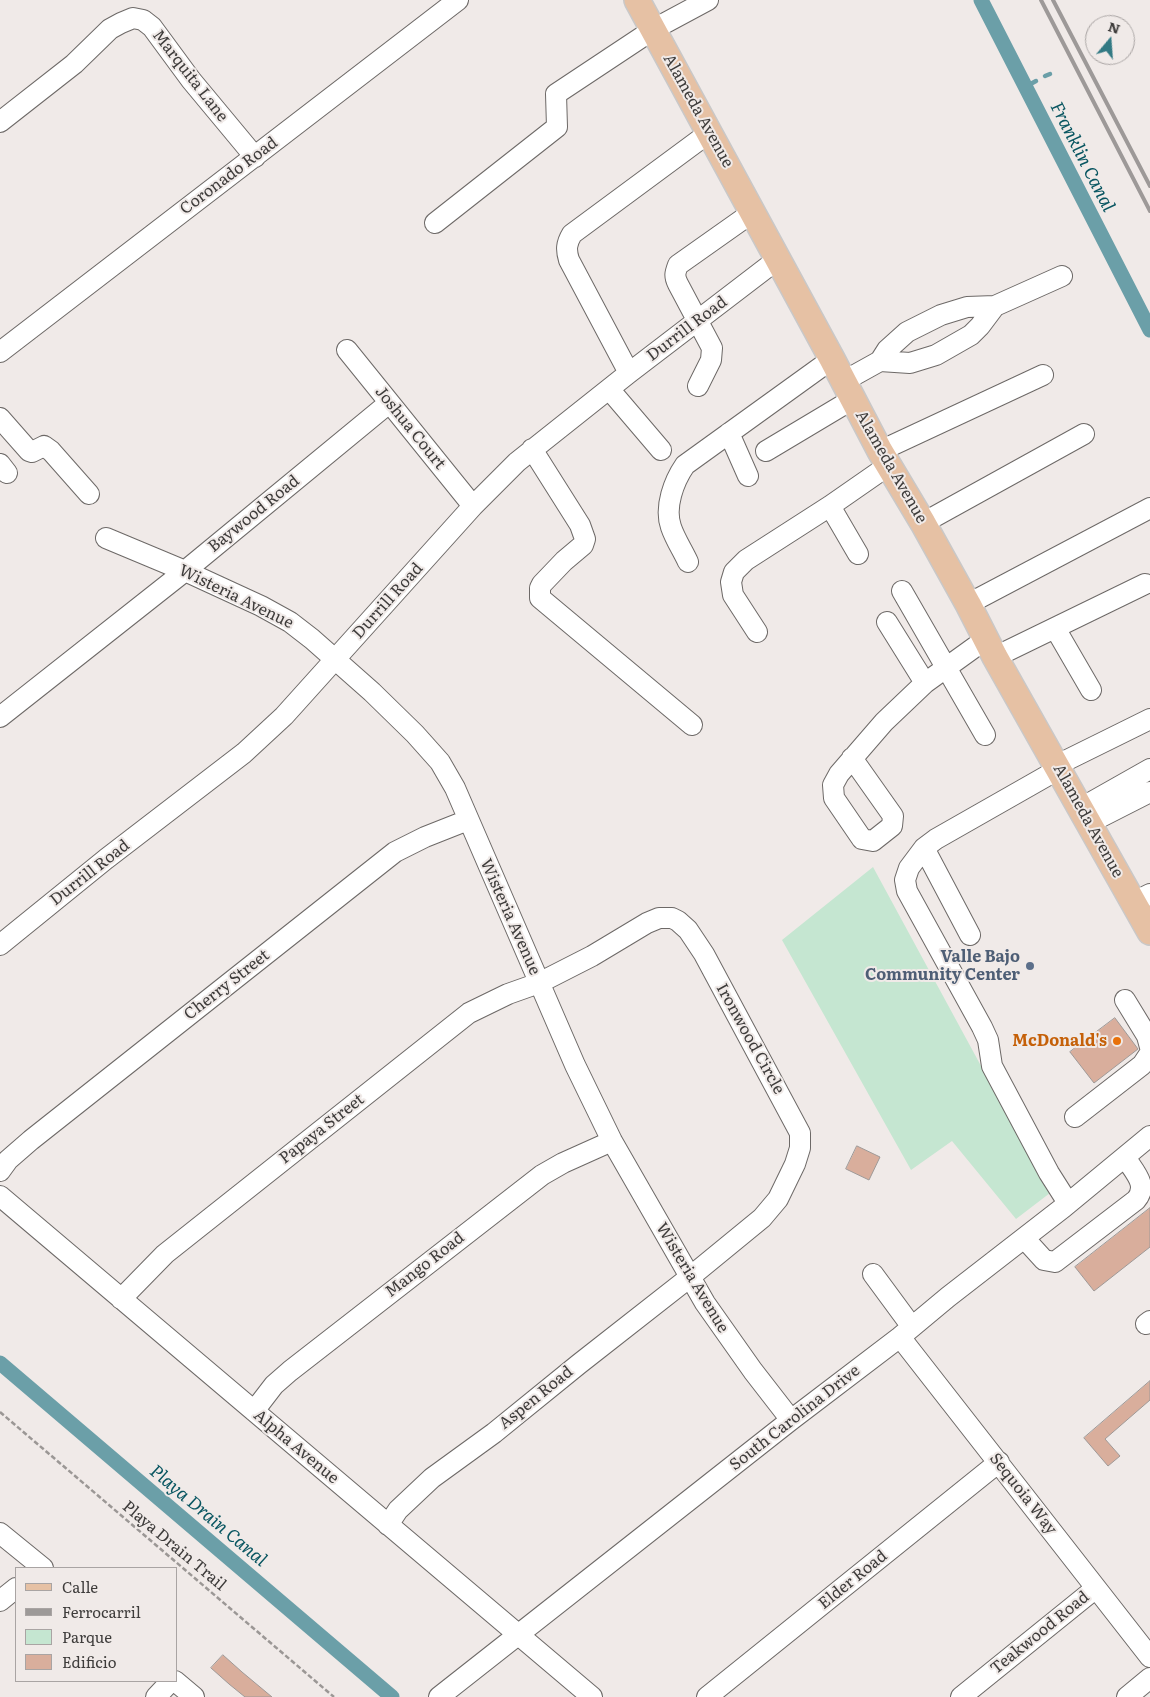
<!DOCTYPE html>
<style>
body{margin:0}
#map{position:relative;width:1150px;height:1697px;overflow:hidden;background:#f0eae8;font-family:Literata,serif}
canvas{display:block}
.legend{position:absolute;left:15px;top:1567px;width:162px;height:115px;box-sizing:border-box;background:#f0eae8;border:1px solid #a9a4a3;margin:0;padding:6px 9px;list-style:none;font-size:15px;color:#3e3c3b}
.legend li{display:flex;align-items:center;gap:10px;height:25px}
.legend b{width:25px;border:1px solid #a9a4a3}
.north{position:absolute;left:1085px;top:15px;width:50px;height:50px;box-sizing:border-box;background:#f0eae8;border:1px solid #a9a4a3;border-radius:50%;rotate:18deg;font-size:14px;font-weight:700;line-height:20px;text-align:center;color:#3e3c3b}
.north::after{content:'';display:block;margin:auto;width:18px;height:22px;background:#327a84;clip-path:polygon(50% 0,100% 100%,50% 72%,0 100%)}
</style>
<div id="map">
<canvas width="1150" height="1697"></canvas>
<ul class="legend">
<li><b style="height:6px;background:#e6c1a4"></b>Calle</li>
<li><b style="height:6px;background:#9d9998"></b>Ferrocarril</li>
<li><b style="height:14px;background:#c5e6d1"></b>Parque</li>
<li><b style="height:14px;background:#d9ae9c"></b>Edificio</li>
</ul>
<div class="north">N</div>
</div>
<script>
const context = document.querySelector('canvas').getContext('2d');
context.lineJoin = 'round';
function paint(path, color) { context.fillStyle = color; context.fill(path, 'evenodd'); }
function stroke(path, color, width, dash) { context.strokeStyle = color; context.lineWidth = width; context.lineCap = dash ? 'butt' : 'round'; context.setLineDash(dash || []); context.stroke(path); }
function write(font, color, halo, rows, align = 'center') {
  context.font = font + ' Literata,serif'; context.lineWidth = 4; context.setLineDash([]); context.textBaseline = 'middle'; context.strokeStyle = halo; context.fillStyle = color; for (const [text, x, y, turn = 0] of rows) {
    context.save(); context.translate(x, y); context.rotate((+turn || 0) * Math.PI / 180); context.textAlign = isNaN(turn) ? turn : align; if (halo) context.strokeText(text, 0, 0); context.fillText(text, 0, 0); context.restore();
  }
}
paint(new Path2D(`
 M873,867l177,326 -34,26 -64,-78 -41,29 -129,-230z`), '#c5e6d1');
stroke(new Path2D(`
 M1045,76l5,-2
 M1025,87l11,-6`), '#6b9fa8', 4.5);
stroke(new Path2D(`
 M981,0l169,330
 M0,1363l392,334`), '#6b9fa8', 15);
const building = new Path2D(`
 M1115,1018l23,31 -44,34 -24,-31z
 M857,1146l23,11 -11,23 -23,-11z
 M1150,1208v39l-56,44 -19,-24z
 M1150,1381v19l-45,39 15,17 -12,10 -24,-28z
 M223,1655l19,17 30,25h-27l-16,-13 -18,-16z`);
paint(building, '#d9ae9c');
stroke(building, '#9e9997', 1);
const minor = new Path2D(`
 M0,122l74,-58 36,-35 11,-6 12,-5 10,2 9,7 39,53 64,77
 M435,223l122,-96 -1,-33 98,-65 54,-29
 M347,350l126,156
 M0,352l458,-352
 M880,361l30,2 26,-8 35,-20 9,-9 15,-20
 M629,373l-60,-113c-3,-10 -3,-16 3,-26l138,-102
 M844,381l36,-20 7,-11 20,-18 34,-17 26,-8 28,-1 67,-30
 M698,386l13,-26 1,-12 -34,-64c-4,-8 -3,-11 0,-19l75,-53
 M609,389l52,61
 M0,418l29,33 3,1 12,-6 7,5 38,43
 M729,433l19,43
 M532,449l48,76 5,14 -2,6 -19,16 -22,23 -2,4v10l152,127
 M766,451l87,-52
 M880,451l163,-76
 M0,464l7,9
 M830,506l28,48
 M923,523l161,-89
 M106,538l79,33 76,35 29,16 22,17 60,53 43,42 25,28 15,26 120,277 37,76 93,162 48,68 38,49
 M688,562c-5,-11 -13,-23 -17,-35 -7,-20 3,-46 14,-62l147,-106
 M902,591l83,144
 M968,604l182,-96
 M887,622l38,61
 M1055,628l36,62
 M757,632l-24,-37 -2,-13 3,-10 12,-12 84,-54 59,-41
 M995,657l150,-73
 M0,717l185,-146 204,-168
 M852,758l41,58 -1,10 -19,15 -11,-2 -28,-41 -1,-13 6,-11 45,-52 41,-39 61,-44
 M1057,765l93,-46
 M1059,769l-123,70 -12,9 -15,20 -4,12 2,11 75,136 6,13 4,26 57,107 19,30
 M1081,808l69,-39
 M1089,823l61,-31
 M924,848l46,87
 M1134,902l16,-8
 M0,945l106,-86 138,-106 40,-37 189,-210 44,-44 112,-89 149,-114
 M1125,1000l22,36 3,11
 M1075,1117l67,-52 8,-12
 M0,1171l8,-11 23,-20 364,-288 30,-15 43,-17
 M0,1196l592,501
 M1024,1238l20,22 11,2 81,-62c13,-15 -2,-28 -11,-43
 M873,1274l39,53
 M121,1299l44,-45 304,-241 39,-19 31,-11 53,-27 55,-33 12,-5h13l6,3 10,9 16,24 96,179v15l-5,16 -17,35 -16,19 -72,59 -111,87 -85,69 -62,45 -34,32 -10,15
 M1146,1324l4,-3
 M900,1337l250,320
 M254,1411l20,-26 16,-14 252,-196 21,-12 49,-22
 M0,1533l43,35
 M0,1601l16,-13
 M175,1681l19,16
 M156,1697l15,-16
 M439,1697l352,-277 109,-83 48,-40 116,-90 86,-71
 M707,1697l292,-235
 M961,1697l135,-109
 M1127,1697l23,-19`);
const major = new Path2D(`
 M637,0l195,359 48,92 43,72 45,81 27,53 155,275`);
stroke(minor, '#6d6967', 22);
stroke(major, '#c9c8c8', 28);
stroke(new Path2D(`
 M0,1412l334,285`), '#9b9795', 2.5, [5, 2.5]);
stroke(minor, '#fff', 20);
stroke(major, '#e6c1a4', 25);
stroke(new Path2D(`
 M1041,0l109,211
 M1053,0l97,186`), '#9d9998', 4);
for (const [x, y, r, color] of [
 [1030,966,5,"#5c6f8a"],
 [1117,1041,5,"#e8710a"]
]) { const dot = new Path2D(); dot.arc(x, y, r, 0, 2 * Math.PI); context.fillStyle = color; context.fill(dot); stroke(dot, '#f0eae8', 2); }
write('16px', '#3e3c3b', '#f0eae8', [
 ["Marquita Lane",190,76,52],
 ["Alameda Avenue",698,111,61],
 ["Coronado Road",229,176,-37],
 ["Durrill Road",687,329,-37],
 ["Joshua Court",410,428,51],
 ["Alameda Avenue",891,467,60],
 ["Baywood Road",254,514,-39],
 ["Wisteria Avenue",236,597,26],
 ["Durrill Road",388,601,-48],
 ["Alameda Avenue",1088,821,61],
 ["Durrill Road",90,873,-38],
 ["Wisteria Avenue",510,917,66],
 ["Cherry Street",227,985,-38],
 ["Ironwood Circle",750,1039,61],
 ["Papaya Street",322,1129,-38],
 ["Mango Road",425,1265,-38],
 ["Wisteria Avenue",692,1278,59],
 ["Aspen Road",536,1398,-39],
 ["South Carolina Drive",795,1418,-38],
 ["Alpha Avenue",296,1447,40],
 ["Sequoia Way",1023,1494,52],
 ["Playa Drain Trail",174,1546,40],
 ["Elder Road",853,1580,-39],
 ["Teakwood Road",1040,1633,-39]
]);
write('bold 16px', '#4e5e75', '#f0eae8', [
 ["Valle Bajo",1020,957],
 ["Community Center",1020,975]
], 'right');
write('bold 16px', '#c56008', '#f0eae8', [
 ["McDonald's",1107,1041]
], 'right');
write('italic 18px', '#095661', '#f0eae8', [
 ["Franklin Canal",1082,157,63],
 ["Playa Drain Canal",208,1516,40]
]);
</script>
